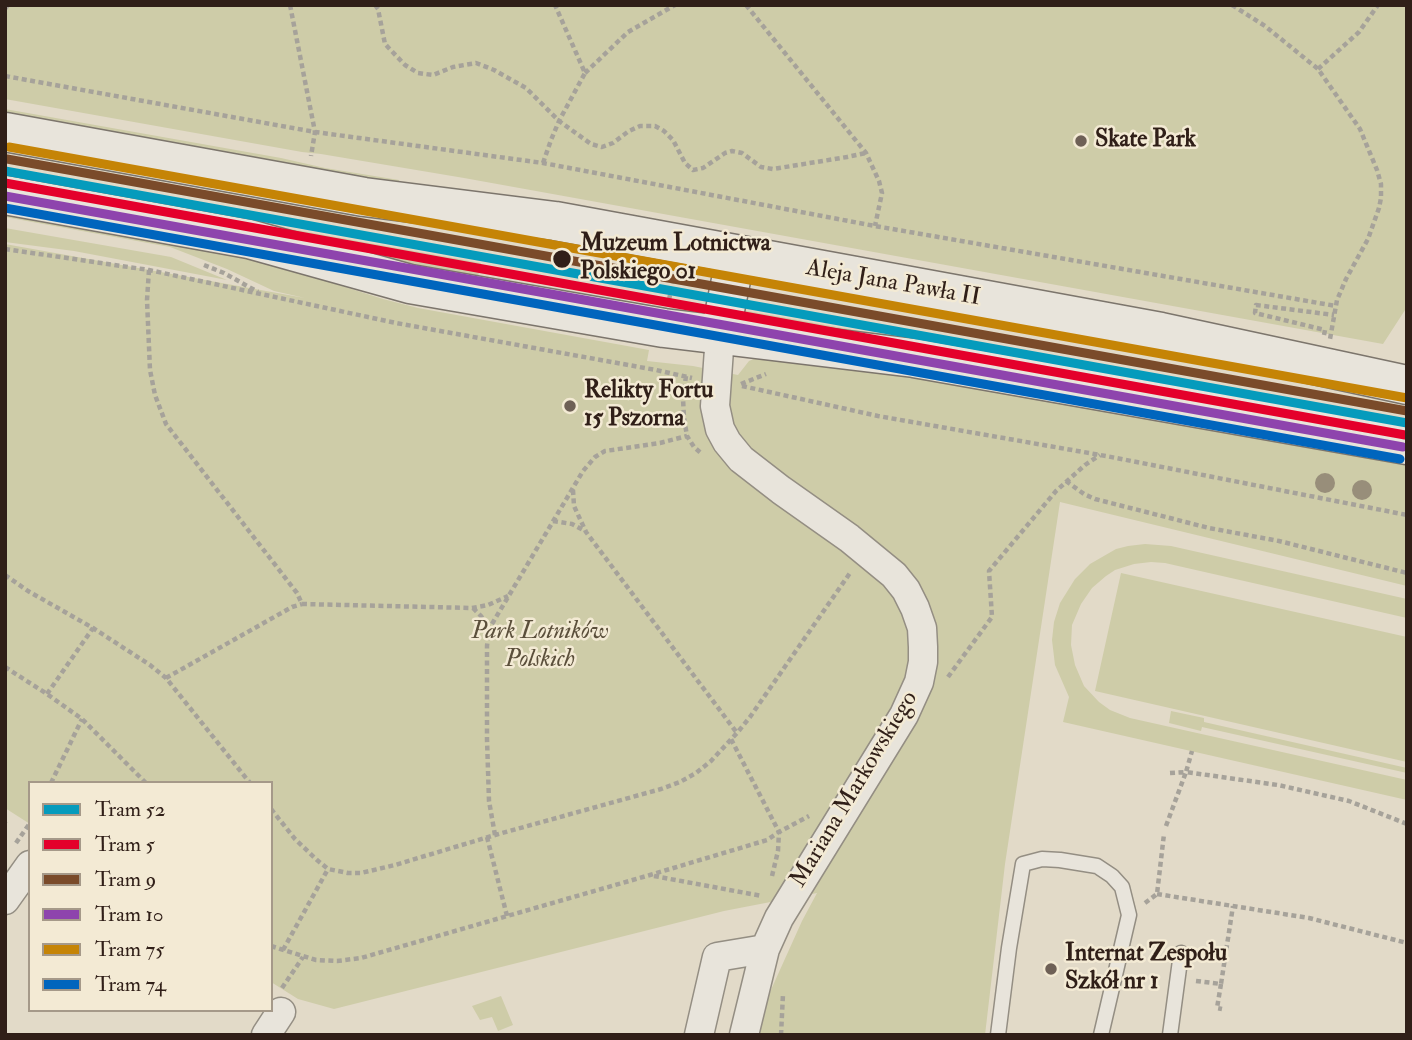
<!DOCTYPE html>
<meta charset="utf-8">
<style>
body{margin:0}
#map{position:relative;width:1412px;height:1040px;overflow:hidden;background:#e2dac8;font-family:"IM FELL Double Pica",serif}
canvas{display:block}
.frame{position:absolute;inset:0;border:7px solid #301f18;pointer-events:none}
.legend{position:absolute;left:28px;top:781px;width:245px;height:231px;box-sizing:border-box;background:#f3ead4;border:2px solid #a59989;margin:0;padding:9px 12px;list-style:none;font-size:21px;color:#301f18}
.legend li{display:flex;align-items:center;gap:14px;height:35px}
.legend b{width:35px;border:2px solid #a59989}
</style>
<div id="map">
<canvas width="1412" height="1040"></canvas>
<div class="frame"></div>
<ul class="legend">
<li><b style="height:9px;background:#059bbc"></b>Tram 52</li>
<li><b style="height:9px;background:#e4002b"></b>Tram 5</li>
<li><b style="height:9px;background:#7a4b2a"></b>Tram 9</li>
<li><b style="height:9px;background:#8e44ad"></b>Tram 10</li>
<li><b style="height:9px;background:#c58406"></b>Tram 75</li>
<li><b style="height:9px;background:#0065bd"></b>Tram 74</li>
</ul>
</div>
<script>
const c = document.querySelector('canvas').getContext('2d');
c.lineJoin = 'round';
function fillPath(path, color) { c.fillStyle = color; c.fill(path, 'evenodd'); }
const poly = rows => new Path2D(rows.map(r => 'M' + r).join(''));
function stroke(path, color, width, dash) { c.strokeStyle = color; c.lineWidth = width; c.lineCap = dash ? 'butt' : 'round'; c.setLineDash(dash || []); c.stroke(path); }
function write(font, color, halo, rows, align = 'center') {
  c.font = font + ' "IM FELL Double Pica",serif'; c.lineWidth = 5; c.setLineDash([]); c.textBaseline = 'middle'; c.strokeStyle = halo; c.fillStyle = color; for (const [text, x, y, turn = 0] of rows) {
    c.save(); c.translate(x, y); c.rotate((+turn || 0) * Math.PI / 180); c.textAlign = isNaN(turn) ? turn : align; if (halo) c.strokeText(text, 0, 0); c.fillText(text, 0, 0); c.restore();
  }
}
fillPath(poly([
 [5,5,1407,5,1407,307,1383,344,464,178,321,154,302,152,5,99],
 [5,109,281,158,325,168,399,180,398,185,5,118],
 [5,178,481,263,478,277,408,263,301,236],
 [5,212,263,261,383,299,418,308,649,350,647,361,693,366,738,375,749,361,758,357,834,364,1407,459,1407,586,1060,502,1005,864,985,1035,755,1035,761,1012,802,921,817,893,724,911,334,1009,298,999,271,982,271,783,30,783,30,824,5,808,5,244,305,298,274,291,227,269,170,247,5,217],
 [5,228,171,257,227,280,74,251,5,242],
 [757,284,1003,328,1153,345,1407,401,757,285],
 [742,310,1407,429,744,319],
 [1145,544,1171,546,1407,599,1407,618,1165,563,1151,562,1134,564,1115,570,1106,576,1092,588,1081,604,1072,625,1071,645,1075,665,1084,686,1099,702,1110,710,1130,718,1407,780,1407,800,1063,722,1069,697,1055,665,1052,640,1054,622,1060,603,1075,579,1090,564,1116,549,1128,546],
 [1121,573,1407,637,1407,762,1095,691],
 [1171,711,1204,718,1204,722,1407,768,1407,773,1202,727,1201,731,1169,723],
 [501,996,513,1025,498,1031,492,1017,480,1020,472,1006]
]), '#cecca8');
const lane = poly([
 [998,1035,1009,948,1023,864,1042,859,1060,860,1097,866,1112,876,1122,887,1129,915,1101,1035],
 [1170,1035,1181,953]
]);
const street = poly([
 [720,335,715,406,720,429,727,442,741,459,781,490,849,538,894,575,906,590,915,608,922,628,923,647,923,662,919,682,904,715,779,918,765,949,744,1035],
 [5,900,30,865],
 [266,1035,281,1012],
 [699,1035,717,957,765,949]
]);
const secondary = poly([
 [5,132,364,197,555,221,1161,332,1407,385],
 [5,195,249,239,410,284,664,328,914,358,1407,445],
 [720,335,736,255]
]);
stroke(lane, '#948e83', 17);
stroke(street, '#948e83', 31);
stroke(secondary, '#7c756c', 41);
stroke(poly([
 [290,5,315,132,311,156],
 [375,5,378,9,385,44,405,65,418,73,433,75,453,67,476,63,494,70,526,88,559,121,591,144,602,147,613,143,629,131,640,126,655,126,664,131,673,140,685,163,693,170,703,168,725,153,732,151,742,153,761,167,773,169,847,157,866,153],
 [746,5,866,153,879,181,882,193,875,226],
 [1232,5,1265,26,1318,69,1360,129,1377,170,1381,184,1381,198,1379,208,1368,239,1346,279,1337,300,1330,339],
 [5,9,8,5],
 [1318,69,1359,32,1378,5],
 [585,73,628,32,675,5],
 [5,76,315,132,543,163,875,226,1336,306],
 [543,163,551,140,559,121,585,73,555,5],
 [5,249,149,270,396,323,656,370,692,378],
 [204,265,224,273,258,292],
 [149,270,147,300,150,370,155,395,166,424,297,593,302,604,472,608,488,605,508,596],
 [669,300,674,274],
 [1324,335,1325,330,1255,313,1256,305,1334,315],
 [686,376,683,398,684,418,687,436,694,447,702,454],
 [741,384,766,374],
 [742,386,878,416,1106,456,1407,515],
 [1066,481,1084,494,1095,499,1209,528,1279,541,1407,573],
 [573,490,574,506,586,532,737,733],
 [553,521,572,524,583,530],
 [5,575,28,591,93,628,150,665,166,678,250,783],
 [473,608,481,616,489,629],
 [5,667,47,694,82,719,146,783],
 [948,677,992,617,989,571,1056,491,1085,465,1100,455],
 [166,678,292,607,302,604],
 [47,694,93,628],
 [1170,773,1186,772,1192,751],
 [51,783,82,719],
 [271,809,295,839,317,860,328,869,348,873,361,873,395,865,495,835,661,789,680,782,696,773,711,761,737,733,750,717,850,573],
 [5,822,5,823],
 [1166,826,1186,772,1278,785,1349,801,1407,824],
 [495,835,489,801,487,739,487,646,489,629,583,471,595,457,605,451,660,443,687,436],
 [487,837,507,916],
 [16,843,30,823],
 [654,876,762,896],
 [772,876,778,851,779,832,809,816],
 [1157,894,1309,918,1407,943],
 [1145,903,1157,894,1164,834],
 [271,946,316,960,337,961,361,958,650,875,767,840,779,832,731,739],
 [283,950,328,869],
 [1196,981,1221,984,1233,906],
 [1221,984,1217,1008,1222,1009],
 [282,988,303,957],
 [781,1035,783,994]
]), '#a6a29a', 4.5, [5, 3.5]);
stroke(lane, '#e8e4db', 14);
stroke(street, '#e8e4db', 28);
stroke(secondary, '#e8e4db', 38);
stroke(poly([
 [5,171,1407,423]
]), '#059bbc', 9);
stroke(poly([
 [5,183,1405,435]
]), '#e4002b', 9);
stroke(poly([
 [7,159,1407,411]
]), '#7a4b2a', 9);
stroke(poly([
 [5,196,1403,447]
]), '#8e44ad', 9);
stroke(poly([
 [9,147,1407,398]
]), '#c58406', 9);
stroke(poly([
 [5,208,1400,459]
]), '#0065bd', 9);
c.fillStyle = '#988e7a';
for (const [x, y] of [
 [1325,483],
 [1362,490]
]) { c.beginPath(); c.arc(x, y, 10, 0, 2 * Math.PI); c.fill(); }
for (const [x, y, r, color] of [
 [1081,141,7,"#6e6056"],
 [562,259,10,"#301f18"],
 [570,406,7,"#6e6056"],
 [1051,969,7,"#6e6056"]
]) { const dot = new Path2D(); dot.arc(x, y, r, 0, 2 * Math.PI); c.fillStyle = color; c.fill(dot); stroke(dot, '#f3ead4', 2.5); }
write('bold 24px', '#301f18', '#f3ead4', [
 ["Skate Park",1095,141],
 ["Relikty Fortu",584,392],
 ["15 Pszorna",584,420],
 ["Internat Zespołu",1065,955],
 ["Szkół nr 1",1065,983]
], 'left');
write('bold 24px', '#301f18', '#f3ead4', [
 ["Muzeum Lotnictwa",580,245],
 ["Polskiego 01",580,273]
], 'left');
write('24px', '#301f18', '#f3ead4', [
 ["Aleja Jana Pawła II",893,284,10],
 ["Mariana Markowskiego",855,790,-59]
]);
write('italic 24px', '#5b4f3b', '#f3ead4', [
 ["Park Lotników",540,633],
 ["Polskich",540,661]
]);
</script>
